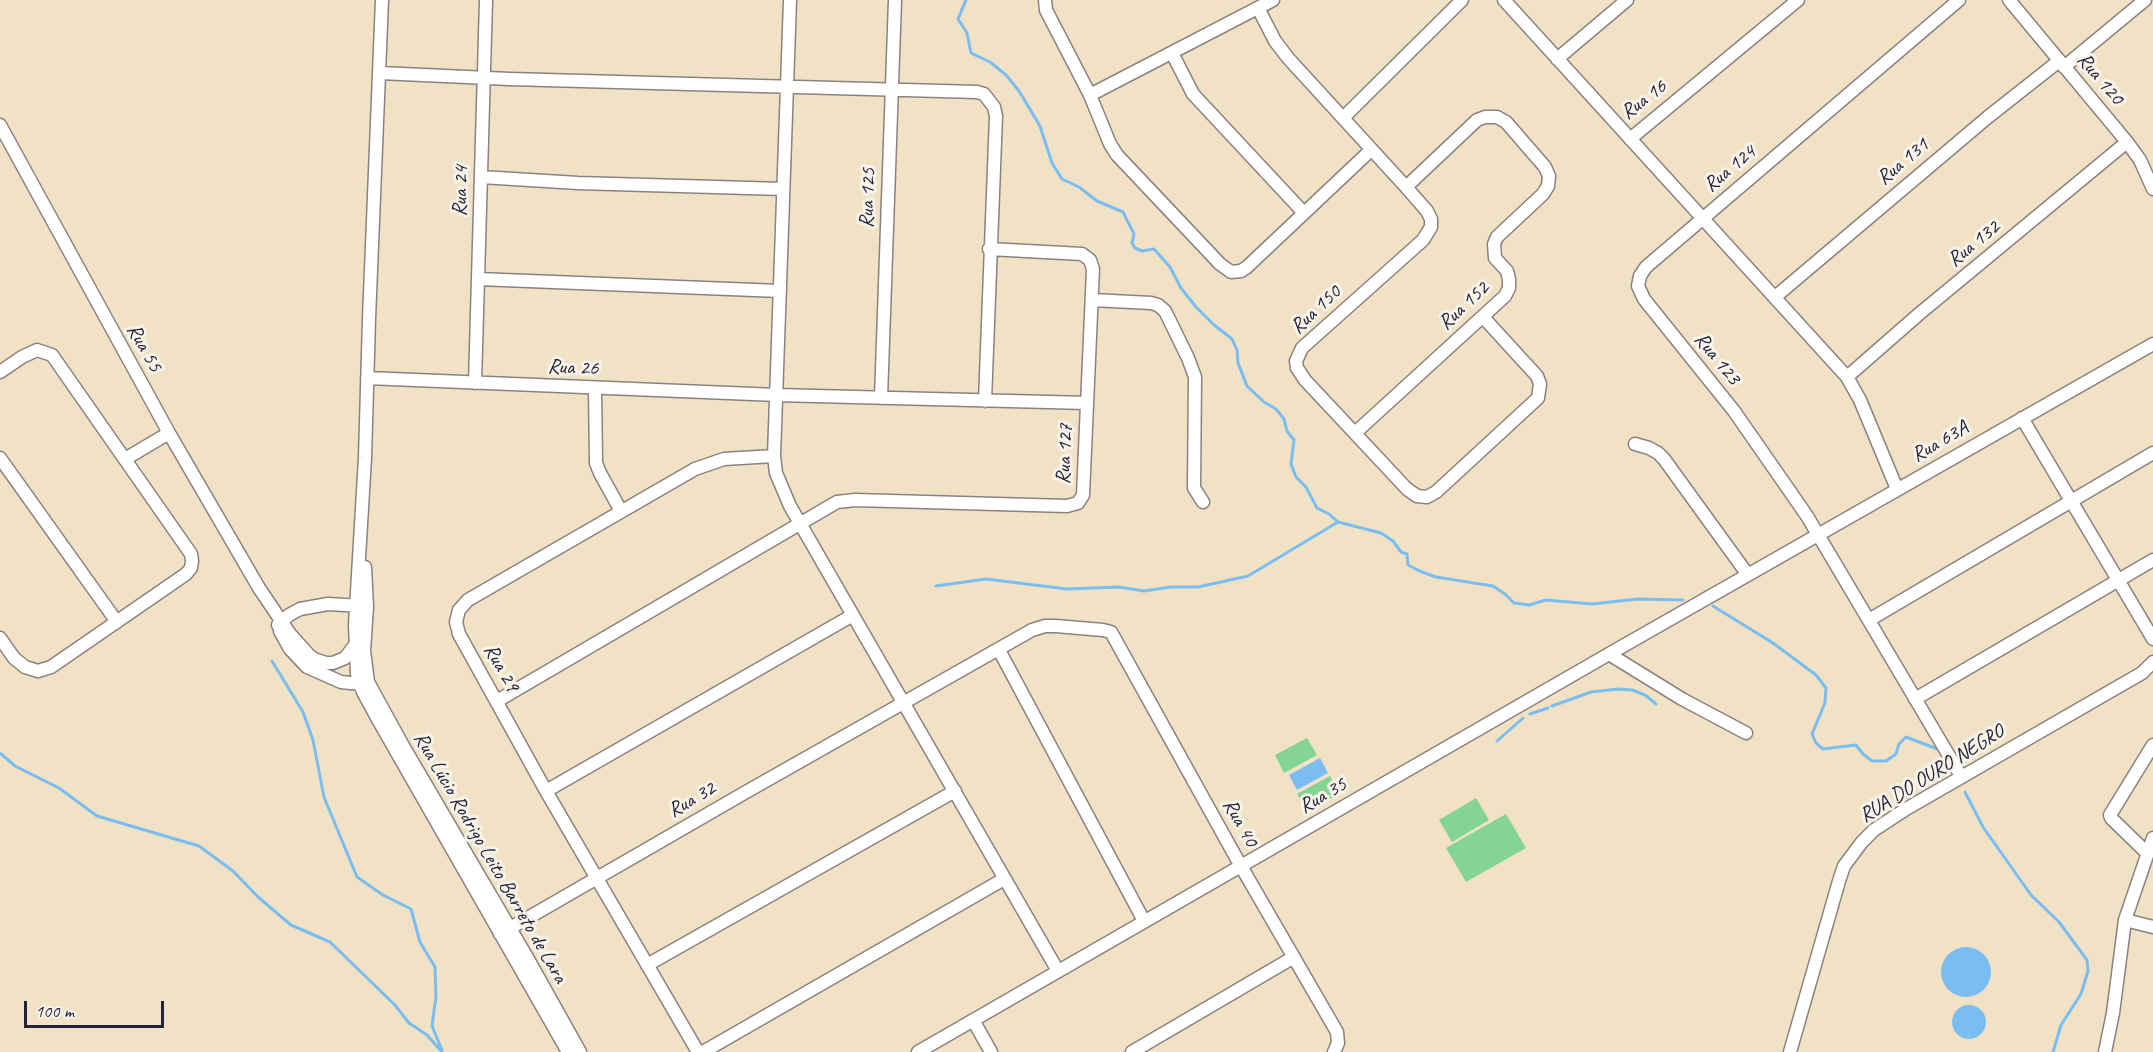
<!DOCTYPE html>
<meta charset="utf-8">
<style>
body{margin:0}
#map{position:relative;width:2153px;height:1052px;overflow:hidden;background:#f1e2c5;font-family:Caveat,sans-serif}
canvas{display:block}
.scale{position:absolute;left:24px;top:1001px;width:140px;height:27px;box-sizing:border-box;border:3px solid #22223b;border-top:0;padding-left:8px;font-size:18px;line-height:21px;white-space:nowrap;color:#22223b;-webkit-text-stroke:4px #f7f3e8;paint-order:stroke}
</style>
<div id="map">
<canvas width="2153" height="1052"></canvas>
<div class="scale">100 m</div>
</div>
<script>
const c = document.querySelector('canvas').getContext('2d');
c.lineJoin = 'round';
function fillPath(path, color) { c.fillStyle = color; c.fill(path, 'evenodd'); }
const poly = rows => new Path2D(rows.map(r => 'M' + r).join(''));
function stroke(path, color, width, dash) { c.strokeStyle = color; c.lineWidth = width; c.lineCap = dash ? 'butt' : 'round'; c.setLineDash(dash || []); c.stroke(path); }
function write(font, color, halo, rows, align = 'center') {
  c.font = font + ' Caveat,sans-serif'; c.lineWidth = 6; c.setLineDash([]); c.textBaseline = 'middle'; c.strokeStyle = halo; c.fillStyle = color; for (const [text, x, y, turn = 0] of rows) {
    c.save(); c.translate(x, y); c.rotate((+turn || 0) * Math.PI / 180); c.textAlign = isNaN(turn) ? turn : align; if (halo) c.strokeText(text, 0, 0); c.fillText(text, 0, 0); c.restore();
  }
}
fillPath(poly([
 [1307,738,1317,755,1284,773,1275,755],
 [1330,776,1339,794,1307,812,1297,794],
 [1476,798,1489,820,1452,842,1439,820],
 [1506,814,1526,848,1466,882,1446,848]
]), '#84d494');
fillPath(poly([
 [1320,758,1328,773,1297,790,1289,775],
 '1941 972a25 25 0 1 1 50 0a25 25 0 1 1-50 0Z',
 '1952 1022a17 17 0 1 1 34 0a17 17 0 1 1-34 0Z'
]), '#7abef1');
stroke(poly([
 [966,0,958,19,967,33,971,53,990,62,1006,75,1019,91,1040,126,1052,163,1062,179,1079,187,1097,201,1123,212,1134,234,1132,243,1135,248,1142,251,1154,249,1170,267,1181,288,1196,307,1213,324,1232,339,1237,350,1238,363,1247,386,1264,402,1276,409,1284,419,1287,431,1294,440,1291,464,1296,477,1306,487,1317,508,1329,514,1338,522,1381,533,1393,541,1401,552,1407,554,1408,565,1422,572,1436,577,1493,586,1505,594,1514,603,1529,605,1546,600,1592,604,1638,599,1683,600],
 [936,586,986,579,1067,589,1119,587,1144,591,1171,587,1198,587,1248,576,1338,522],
 [1713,606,1773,643,1816,675,1826,688,1825,703,1812,734,1816,743,1823,749,1856,745,1863,754,1872,761,1886,761,1896,754,1899,744,1906,737,1940,750],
 [272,661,303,712,313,740,324,797,357,877,383,895,411,909,420,942,435,967,436,997,432,1026,442,1050],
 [1552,706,1591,692,1618,689,1632,690,1645,695,1656,704],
 [1530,714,1548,708],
 [1497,741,1523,718],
 [0,753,15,766,59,788,97,816,199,846,233,871,258,897,291,925,330,942,395,1005,409,1023,427,1035,442,1052],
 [1965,792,1983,827,2031,895,2059,922,2087,960,2088,971,2081,994,2061,1025,2053,1052]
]), '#7abef1', 3);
const minor = poly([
 [382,0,369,319,365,458,355,625,357,674,363,692,376,716,568,1052],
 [790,0,774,456,776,473,790,506,1058,971],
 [1045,0,1046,10,1090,95,1110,144,1117,155,1220,264,1231,272,1241,271,1247,267,1371,150],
 [1504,0,1847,377,1860,400,1897,489],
 [1959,0,1646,267,1640,276,1638,286,1644,299,1734,411,1807,516,1961,776],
 [2009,0,2127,142,2140,160,2153,189],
 [1258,8,1275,41,1288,58,1406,187,1427,211,1431,219,1431,227,1423,240,1302,348,1296,361,1297,368,1305,380,1407,489,1417,496,1427,497,1436,492,1538,398,1540,384,1537,376,1483,317],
 [1172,53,1193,94,1304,213],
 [1557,59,1627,0],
 [2064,67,2145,0],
 [380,73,510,79,977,92,984,94,994,107,996,116,985,401],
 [1090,95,1273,0],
 [1343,118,1462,0],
 [0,125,169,433,259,588,290,634,309,655,314,659,326,663,333,663,345,658,355,645],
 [1630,139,1798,0],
 [481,177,578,183,783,189],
 [478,279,780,291],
 [1775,297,1988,117,2059,61],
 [1092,300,1151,303,1158,305,1165,311,1188,358,1195,377,1194,488,1203,502],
 [0,372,22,357,37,350,52,355,191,554,192,561,191,568,186,574,51,667,38,671,25,667,14,658,0,638],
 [1847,377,1919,314,2127,142],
 [367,378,777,395,1087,403],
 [475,383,486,0],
 [595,388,596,463,600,473,621,511],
 [881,398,895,0],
 [2022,418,2153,639],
 [1355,433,1505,296,1509,288,1509,279,1507,271,1495,258,1494,244,1497,237,1543,194,1548,186,1549,176,1545,167,1506,122,1497,117,1485,117,1477,120,1406,187],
 [1635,444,1649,448,1658,453,1664,459,1748,575],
 [0,458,117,622],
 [125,459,169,433],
 [365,567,367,606,364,651,368,682,402,744,528,959,580,1052],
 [1869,620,2153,453],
 [278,625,289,615,300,609,328,604,363,606],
 [280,631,290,649,307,667,341,682,360,684,367,682],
 [999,650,1144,921],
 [1609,654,1682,699,1746,733],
 [1915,699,2153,560],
 [497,701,837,502,855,500,1067,506,1078,503,1083,495,1093,269,1090,260,1082,254,989,249],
 [546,791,853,615],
 [2147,853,2111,818,2110,815,2153,745],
 [2125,920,2153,927],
 [500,934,746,792,1032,630,1045,626,1056,626,1103,630,1111,632,1238,861,1337,1032,1338,1043,1334,1052],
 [647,965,955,791],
 [973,1020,991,1052],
 [698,1052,546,791,459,634,456,622,459,610,468,600,695,469,724,459,774,456],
 [703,1052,1004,879],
 [918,1052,1609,654,2153,344],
 [1132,1052,1294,957],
 [1790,1052,1839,881,1844,866,1862,842,1874,830,1906,809,2142,673,2153,662],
 [2105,1052,2113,1013,2125,920,2153,838]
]);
stroke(minor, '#8a8280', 15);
stroke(minor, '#fff', 12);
write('21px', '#22223b', '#f7f3e8', [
 ["Rua 120",2100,79,50],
 ["Rua 16",1644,100,-37],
 ["Rua 131",1903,162,-40],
 ["Rua 124",1730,169,-40],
 ["Rua 24",461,191,-88],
 ["Rua 125",868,198,-88],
 ["Rua 132",1974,244,-39],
 ["Rua 152",1464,306,-43],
 ["Rua 150",1316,310,-43],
 ["Rua 55",144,348,61],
 ["Rua 123",1717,359,51],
 ["Rua 26",573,368,2],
 ["Rua 63A",1940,442,-30],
 ["Rua 127",1065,454,-87],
 ["Rua 29",501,668,61],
 ["RUA DO OURO NEGRO",1932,774,-32],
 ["Rua 35",1323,796,-30],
 ["Rua 32",692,800,-30],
 ["Rua 40",1240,823,61],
 ["Rua Lúcio Rodrigo Leito Barreto de Lara",490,858,60]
]);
</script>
